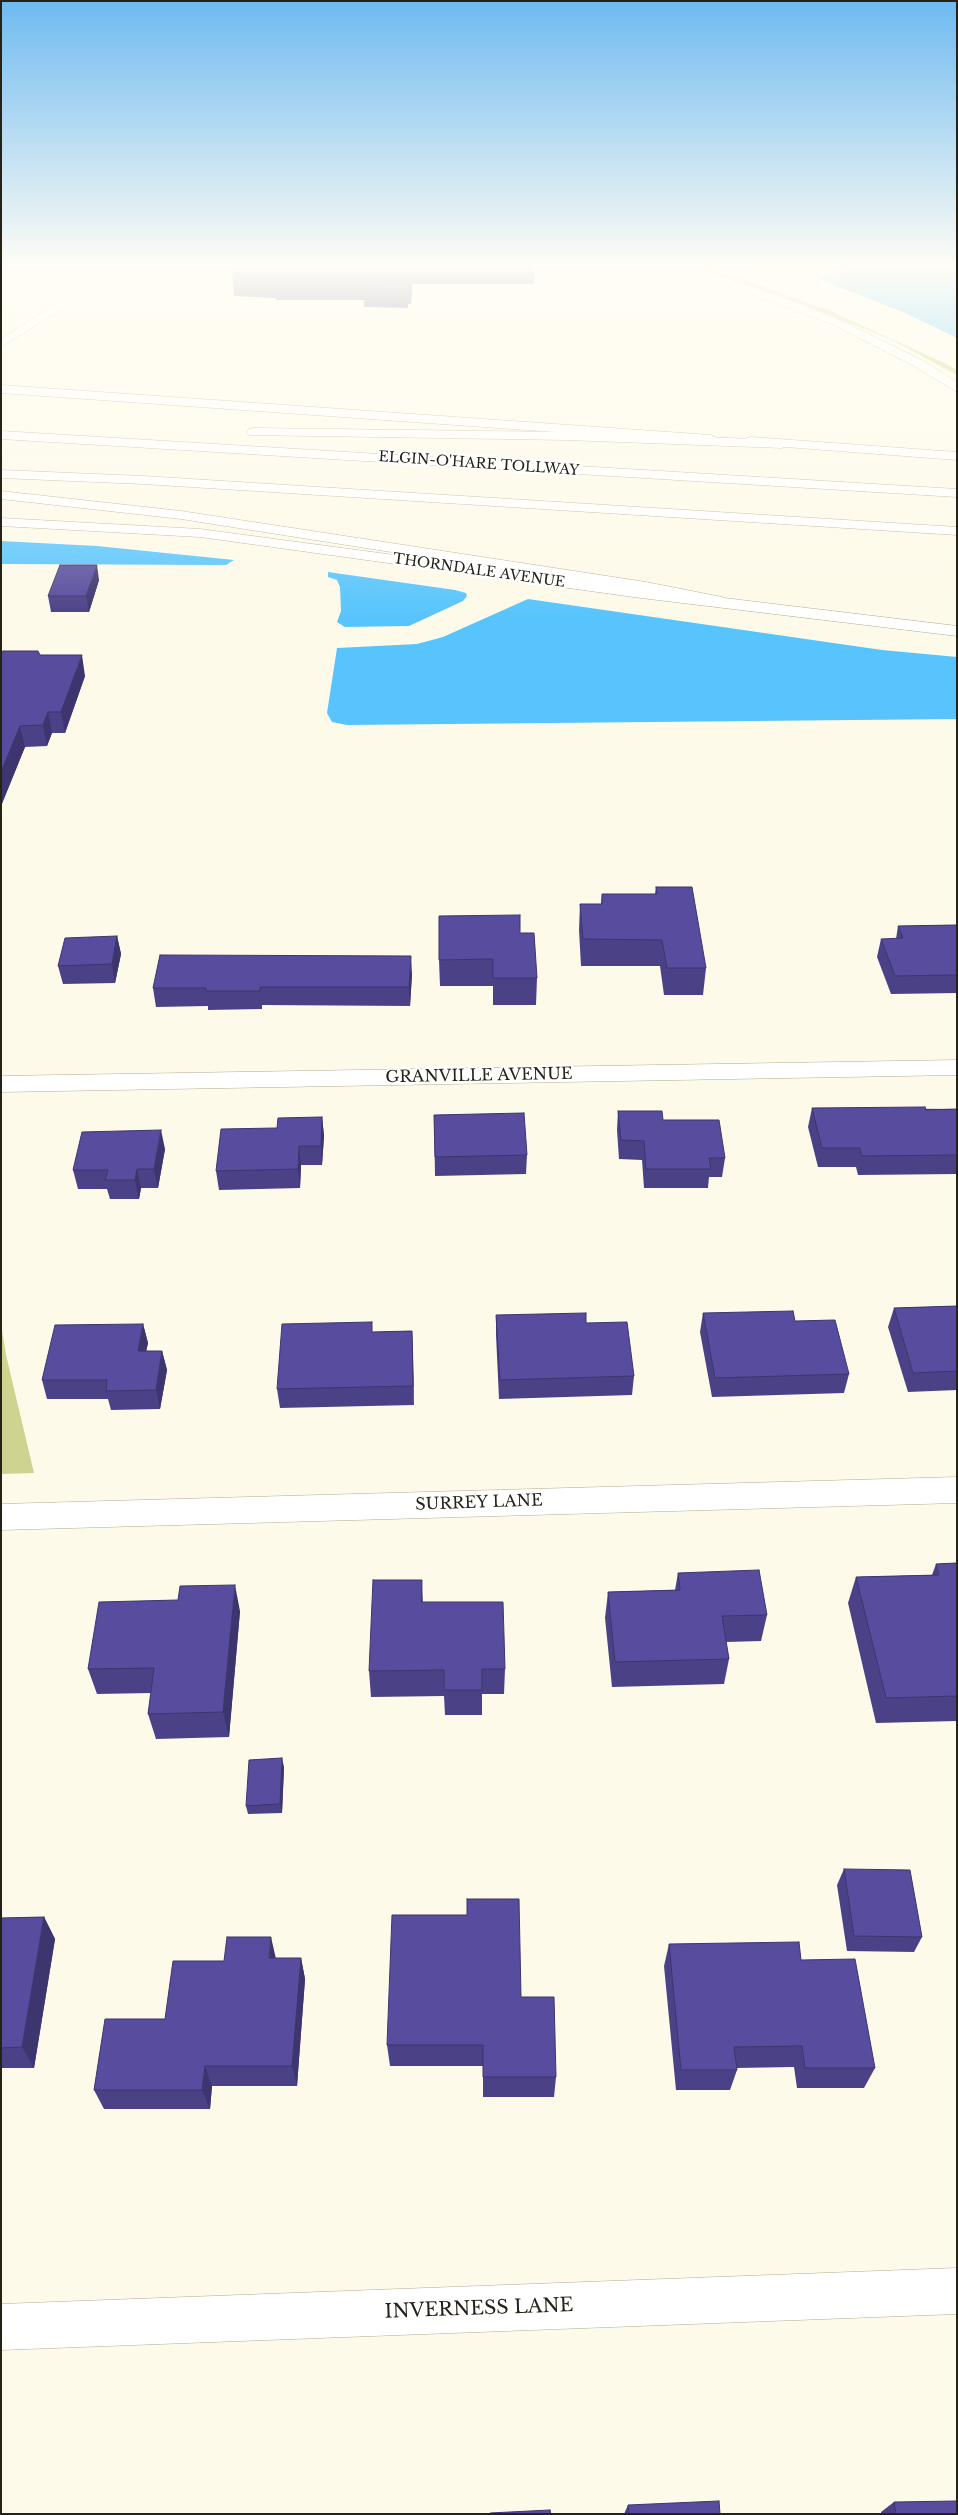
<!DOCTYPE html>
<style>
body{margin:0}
#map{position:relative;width:958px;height:2515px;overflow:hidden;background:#fefae9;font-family:"Libre Baskerville",serif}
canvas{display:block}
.frame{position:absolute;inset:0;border:2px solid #252218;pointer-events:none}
</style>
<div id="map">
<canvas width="958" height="2515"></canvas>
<div class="frame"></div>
</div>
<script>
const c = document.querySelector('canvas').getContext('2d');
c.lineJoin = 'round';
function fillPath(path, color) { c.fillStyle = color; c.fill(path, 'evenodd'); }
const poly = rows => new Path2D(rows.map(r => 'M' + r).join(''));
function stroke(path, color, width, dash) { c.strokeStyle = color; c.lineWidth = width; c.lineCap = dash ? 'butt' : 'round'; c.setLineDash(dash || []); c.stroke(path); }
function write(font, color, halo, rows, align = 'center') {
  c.font = font + ' "Libre Baskerville",serif'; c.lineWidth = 5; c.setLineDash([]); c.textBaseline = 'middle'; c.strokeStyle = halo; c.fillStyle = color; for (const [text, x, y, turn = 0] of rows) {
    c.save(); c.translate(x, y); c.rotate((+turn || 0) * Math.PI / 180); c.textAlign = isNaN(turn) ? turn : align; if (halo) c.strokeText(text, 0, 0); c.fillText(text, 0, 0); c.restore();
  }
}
fillPath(poly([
 [739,267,841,267,790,282]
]), '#f7edc9');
fillPath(poly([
 [693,267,720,271,828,310,944,363,957,370,957,375,890,339,796,302],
 [1,1324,6,1355,34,1473,1,1474]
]), '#ced48f');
fillPath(poly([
 [850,267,957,267,957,338,903,312,819,279],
 [1,541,97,546,234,560,226,565,1,564],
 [328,572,455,590,466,593,467,596,463,601,409,626,345,627,337,622,341,611,340,587,337,580,328,577],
 [528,599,882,650,957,657,957,719,347,725,332,722,327,713,337,648,417,644,443,637]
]), '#57c4fd');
const street = poly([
 [957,1060,957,1075,1,1092,1,1076,957,1060],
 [957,1477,957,1503,1,1530,1,1504,957,1477],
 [957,2268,957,2314,1,2350,1,2304,957,2268]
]);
const secondary = poly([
 [96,267,107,267,60,310,1,347,1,339,52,306,96,267],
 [678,267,692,267,782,297,842,321,922,360,957,382,957,392,914,366,834,325,678,267],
 [1,385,711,435,718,439,711,443,1,393,1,385],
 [751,437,957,452,957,460,746,444,744,441,746,438,751,437],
 [1,518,200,529,641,588,957,626,957,636,641,598,200,537,1,526,1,518]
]);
const highway = poly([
 [254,428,566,432,782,440,789,444,782,448,566,440,249,435,247,432,249,429,254,428],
 [1,431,957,489,957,497,1,439,1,431],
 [1,470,143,476,957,527,957,535,143,484,1,478,1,470],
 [1,491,181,511,646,582,722,597,730,602,722,607,646,592,181,519,1,499,1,491]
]);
stroke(street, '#b3ab90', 1);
stroke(secondary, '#b3ab90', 1);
stroke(highway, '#b3ab90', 1);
fillPath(street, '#fff');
fillPath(secondary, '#fff');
fillPath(highway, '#fff');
fillPath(poly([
 [233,267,534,267,534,284,412,284,411,304,408,304,408,308,364,307,364,300,276,300,276,298,234,296,232,269],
 [99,580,89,612,51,612,48,596],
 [1,654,40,655,85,676,65,733,52,733,47,746,25,747,1,806],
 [656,887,706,968,703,995,664,995,660,966,581,966,579,930,580,904,601,904,602,894,655,894],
 [957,925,957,993,891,994,877,957,881,939,896,939,898,926],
 [520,933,537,978,536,1005,493,1005,493,986,440,986,439,960],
 [117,936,121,954,115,983,63,984,58,966],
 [412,974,410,1006,262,1005,262,1009,208,1010,208,1006,156,1007,153,988],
 [812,1108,957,1109,957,1174,858,1175,856,1167,818,1167,808,1127],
 [618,1111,663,1120,725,1158,722,1177,709,1177,708,1188,644,1188,642,1160,619,1159,617,1130],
 [434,1115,527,1155,526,1174,435,1176],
 [322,1117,324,1136,322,1165,301,1165,300,1188,219,1190,216,1171,277,1128],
 [165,1149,158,1188,141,1188,139,1199,110,1199,107,1189,78,1189,73,1170],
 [957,1306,957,1390,908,1392,888,1327,894,1308],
 [703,1313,795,1321,849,1374,844,1393,712,1397,700,1332],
 [496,1315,586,1323,634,1376,632,1395,499,1399,496,1335],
 [143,1324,148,1343,146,1351,162,1351,167,1370,160,1409,111,1410,108,1399,47,1399,42,1380],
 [412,1331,414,1405,280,1408,277,1389,372,1332],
 [957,1563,957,1721,876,1723,848,1603,856,1577,932,1575,936,1564],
 [678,1573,767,1615,761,1641,726,1642,729,1659,724,1684,612,1687,605,1618,608,1592,675,1590],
 [178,1600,240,1611,229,1737,156,1739,148,1714,151,1693,97,1694,88,1669],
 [423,1602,505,1669,504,1694,482,1694,482,1715,445,1715,444,1696,371,1697,369,1671],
 [284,1767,282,1813,248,1814,246,1806],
 [844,1869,922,1937,914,1952,847,1951,837,1885],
 [44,1917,55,1939,34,2068,1,2068,1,1918],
 [669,1944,801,1960,875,2068,864,2088,797,2088,794,2067,736,2068,737,2070,730,2090,676,2090,664,1966],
 [276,1958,301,1958,305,1979,297,2086,212,2086,210,2109,104,2109,94,2090,224,1961],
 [521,1997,556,2077,554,2097,483,2097,483,2066,390,2066,387,2045],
 [894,2502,957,2514,881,2514,881,2512],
 [628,2505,720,2514,624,2514]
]), '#4b4187');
fillPath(poly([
 [411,267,412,284,411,304],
 [97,565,99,580,89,612,86,596],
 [82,655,85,676,65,733,61,712],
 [48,712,52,733,47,746,43,725],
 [20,726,25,747,1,806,1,772],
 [117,936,121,954,115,983,112,964],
 [411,956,412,974,410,1006,409,987],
 [322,1117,324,1136,322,1165,321,1146],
 [161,1130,165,1149,158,1188,154,1169],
 [299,1146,301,1165,300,1188,298,1169],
 [137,1169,141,1188,139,1199,135,1180],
 [143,1324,148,1343,142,1370,138,1351],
 [412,1331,413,1350,414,1405,413,1386],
 [162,1351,167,1370,160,1409,156,1390],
 [422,1580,423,1606,421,1602],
 [235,1585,240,1611,229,1737,223,1712],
 [282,1758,284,1767,282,1813,280,1804],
 [44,1917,55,1939,34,2068,22,2047],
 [271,1937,276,1959,269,1958],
 [301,1958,305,1979,297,2086,292,2066],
 [205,2066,212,2086,210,2109,202,2090]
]), '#3d356e');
const building = poly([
 [233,267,411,267,411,276,407,276,407,281,363,279,363,273,274,273,275,271,232,269,233,267],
 [60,565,97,565,86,596,48,596,60,565],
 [3,651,38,651,40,655,82,655,61,712,48,712,43,725,20,726,1,772,1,654,3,651],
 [656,887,692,887,706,968,667,968,662,940,583,939,580,904,602,904,602,894,657,894,656,887],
 [520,915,520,933,534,933,537,978,493,978,493,959,439,960,439,916,520,915],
 [957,925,957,975,895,976,881,939,903,938,898,926,957,925],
 [117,936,112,964,58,966,65,938,117,936],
 [160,955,411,956,409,987,260,987,260,991,206,991,206,988,153,988,160,955],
 [925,1107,926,1110,957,1109,957,1155,862,1156,860,1148,822,1148,812,1108,925,1107],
 [618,1111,662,1111,663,1120,719,1120,725,1158,709,1158,711,1169,646,1169,644,1141,621,1140,618,1111],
 [524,1113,527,1155,435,1157,434,1115,524,1113],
 [322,1117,321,1146,299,1146,298,1169,216,1171,221,1129,277,1128,278,1118,322,1117],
 [161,1130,154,1169,137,1169,135,1180,105,1180,108,1170,73,1170,82,1132,161,1130],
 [957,1306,957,1371,913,1373,894,1308,957,1306],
 [793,1311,795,1321,835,1320,849,1374,715,1378,703,1313,793,1311],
 [586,1313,586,1323,627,1322,634,1376,500,1380,496,1315,586,1313],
 [372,1322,372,1332,412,1331,413,1386,277,1389,282,1324,372,1322],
 [143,1324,138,1351,162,1351,156,1390,106,1391,107,1380,42,1380,55,1325,143,1324],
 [957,1563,957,1696,886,1698,856,1577,939,1575,936,1564,957,1563],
 [759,1570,767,1615,722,1616,729,1659,615,1662,608,1592,680,1590,678,1573,759,1570],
 [373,1580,422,1580,421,1602,503,1602,505,1669,482,1669,482,1690,444,1690,444,1670,369,1671,373,1580],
 [235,1585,223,1712,148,1714,154,1668,88,1669,99,1602,178,1600,180,1586,235,1585],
 [282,1758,280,1804,246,1806,249,1760,282,1758],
 [844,1869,910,1870,922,1937,854,1936,844,1869],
 [467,1899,519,1899,521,1997,554,1997,556,2077,483,2077,483,2045,387,2045,392,1915,467,1915,467,1899],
 [44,1917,22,2047,1,2048,1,1918,44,1917],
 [227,1937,271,1937,269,1958,301,1958,292,2066,205,2066,202,2090,94,2090,105,2019,165,2019,173,1961,224,1961,227,1937],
 [799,1942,801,1960,855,1959,875,2068,805,2068,802,2046,734,2047,737,2070,681,2070,669,1944,799,1942],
 [719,2501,720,2514,629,2514,628,2505,719,2501],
 [957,2501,957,2514,896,2514,894,2502,957,2501],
 [550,2510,551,2514,490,2514,490,2513,550,2510]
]);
fillPath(building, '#574c9d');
stroke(building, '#3d356e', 1);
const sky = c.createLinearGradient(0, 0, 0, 619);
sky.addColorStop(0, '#6ebaf0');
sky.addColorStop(0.43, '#fffdf5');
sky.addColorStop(1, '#fffdf500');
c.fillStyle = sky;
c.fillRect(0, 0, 958, 619);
write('14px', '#252218', '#fff', [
 ["ELGIN-O'HARE TOLLWAY",479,464,4],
 ["THORNDALE AVENUE",479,571,8]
]);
write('16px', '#252218', '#fff', [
 ["GRANVILLE AVENUE",479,1076,-1],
 ["SURREY LANE",479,1503,-2]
]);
write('19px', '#252218', '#fff', [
 ["INVERNESS LANE",479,2309,-2]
]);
</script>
